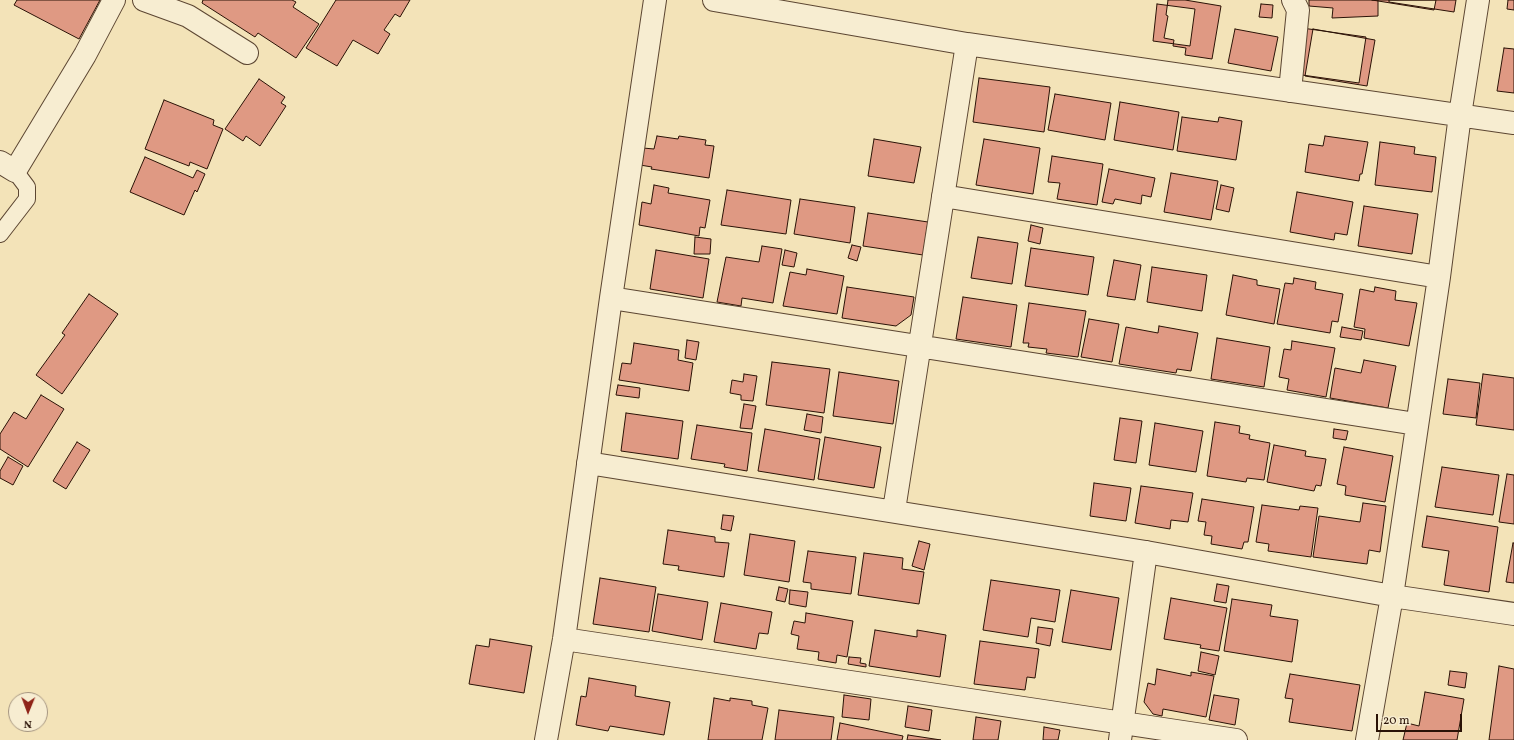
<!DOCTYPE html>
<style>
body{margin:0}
#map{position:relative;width:1514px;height:740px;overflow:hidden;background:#f3e3b8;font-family:Vollkorn,serif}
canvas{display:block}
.north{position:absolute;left:8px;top:692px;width:40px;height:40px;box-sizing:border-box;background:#f7edd1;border:1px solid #a59580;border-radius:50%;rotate:181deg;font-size:11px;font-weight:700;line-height:16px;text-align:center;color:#2a1206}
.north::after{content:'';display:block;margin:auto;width:14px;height:18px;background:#8f2418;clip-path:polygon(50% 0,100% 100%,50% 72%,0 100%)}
.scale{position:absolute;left:1376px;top:714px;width:86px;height:18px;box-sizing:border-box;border:2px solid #2a1206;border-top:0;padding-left:5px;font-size:12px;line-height:14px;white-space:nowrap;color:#2a1206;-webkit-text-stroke:3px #f7edd1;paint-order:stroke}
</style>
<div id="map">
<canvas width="1514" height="740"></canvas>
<div class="north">N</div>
<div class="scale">20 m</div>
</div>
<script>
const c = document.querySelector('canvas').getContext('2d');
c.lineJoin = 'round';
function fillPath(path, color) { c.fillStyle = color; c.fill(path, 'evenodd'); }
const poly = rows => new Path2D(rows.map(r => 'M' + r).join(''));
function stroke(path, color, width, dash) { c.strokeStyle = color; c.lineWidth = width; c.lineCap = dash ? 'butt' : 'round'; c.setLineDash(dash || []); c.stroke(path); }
const building = poly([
 [17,0,100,0,79,39,14,5,17,0],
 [203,0,292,0,296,2,293,7,319,24,296,58,258,33,255,37,202,3,203,0],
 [336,0,410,0,400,17,395,14,384,30,390,34,378,54,353,40,337,66,306,48,336,0],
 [1168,0,1185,0,1221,6,1212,59,1185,55,1186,48,1173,46,1174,40,1164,38,1168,16,1166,15,1168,0],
 [1309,0,1378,0,1378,16,1332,18,1333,8,1309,6,1309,0],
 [1372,0,1436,0,1434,10,1372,0],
 [1389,0,1456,0,1454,12,1389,2,1389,0],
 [1508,0,1514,0,1514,10,1507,9,1508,0],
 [1157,4,1195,9,1190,46,1153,41,1157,4],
 [1261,4,1273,5,1272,18,1259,17,1261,4],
 [1302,28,1366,37,1359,83,1295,74,1302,28],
 [1235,29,1278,37,1271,71,1228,63,1235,29],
 [1313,29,1375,40,1367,86,1305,76,1313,29],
 [1504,48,1514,49,1514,93,1497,91,1504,48],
 [979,78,1050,87,1044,132,973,122,979,78],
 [259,79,285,97,281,103,286,106,260,146,246,136,243,141,225,129,259,79],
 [1055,94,1111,103,1105,140,1048,130,1055,94],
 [164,100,214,120,213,125,223,129,207,169,190,162,189,166,145,149,164,100],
 [1120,102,1179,112,1173,150,1114,140,1120,102],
 [1182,117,1218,122,1219,117,1242,121,1236,160,1177,151,1182,117],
 [657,136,678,139,679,136,706,140,705,145,714,146,709,178,651,169,652,167,640,165,643,148,654,149,657,136],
 [1325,136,1368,142,1362,174,1360,174,1359,181,1305,172,1309,144,1323,146,1325,136],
 [874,139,921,147,914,183,868,176,874,139],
 [984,139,1040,148,1033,194,976,185,984,139],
 [1380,142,1415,147,1414,154,1436,157,1432,192,1375,185,1380,142],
 [1052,156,1103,164,1097,205,1057,199,1060,183,1048,182,1052,156],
 [145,157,193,178,197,170,205,174,197,192,195,190,184,215,130,192,145,157],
 [1109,169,1155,178,1151,197,1142,195,1141,204,1115,199,1113,204,1102,202,1109,169],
 [1171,173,1218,181,1211,220,1164,212,1171,173],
 [654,185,669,188,668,193,710,200,705,228,700,227,699,236,639,225,642,202,651,204,654,185],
 [1221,185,1234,188,1229,212,1216,209,1221,185],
 [727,190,791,200,786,234,721,225,727,190],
 [1297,192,1353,202,1347,235,1335,233,1334,240,1290,232,1297,192],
 [800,199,855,207,850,243,794,234,800,199],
 [1364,206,1418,214,1412,254,1358,246,1364,206],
 [868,213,928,222,923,255,863,246,868,213],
 [1031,225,1043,228,1040,244,1028,241,1031,225],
 [695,237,711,239,710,254,694,254,695,237],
 [978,237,1018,243,1012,284,971,278,978,237],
 [852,245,861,247,857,261,848,258,852,245],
 [762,246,782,249,773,303,742,298,741,306,717,302,726,257,759,262,762,246],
 [1031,248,1094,257,1088,295,1025,286,1031,248],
 [656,250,709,259,703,298,650,289,656,250],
 [785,250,797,253,794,267,782,265,785,250],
 [1114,260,1141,265,1135,300,1107,296,1114,260],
 [1152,267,1207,275,1202,311,1147,302,1152,267],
 [807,269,844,276,837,314,783,306,790,272,806,275,807,269],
 [1233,275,1257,280,1257,285,1280,289,1274,324,1226,315,1233,275],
 [1294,278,1316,282,1315,289,1343,294,1338,322,1332,321,1330,333,1277,324,1285,283,1293,284,1294,278],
 [847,287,914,297,911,315,896,326,842,318,847,287],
 [1375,287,1396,291,1395,300,1417,303,1409,346,1364,338,1365,329,1354,327,1360,289,1374,292,1375,287],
 [89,294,118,314,62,394,36,375,65,335,62,333,89,294],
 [963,297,1017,305,1011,347,956,339,963,297],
 [1029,303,1086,311,1078,357,1046,353,1047,349,1028,347,1029,343,1023,343,1029,303],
 [1089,319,1119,324,1112,362,1081,357,1089,319],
 [1159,326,1198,333,1191,371,1177,369,1176,373,1119,364,1126,327,1158,333,1159,326],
 [1342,327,1363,331,1361,340,1340,337,1342,327],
 [1217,338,1270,347,1264,387,1211,379,1217,338],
 [687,340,699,342,696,360,685,358,687,340],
 [1292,341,1335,348,1326,397,1287,390,1289,379,1279,377,1284,349,1291,350,1292,341],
 [634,343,679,350,678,360,693,363,689,391,619,380,622,363,631,364,634,343],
 [1364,360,1396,366,1388,408,1330,398,1335,368,1361,373,1364,360],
 [772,362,830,369,824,413,766,405,772,362],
 [839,372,899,381,893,424,833,416,839,372],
 [744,374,757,376,753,401,741,400,741,395,730,393,732,380,743,382,744,374],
 [1483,374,1514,378,1514,430,1476,425,1483,374],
 [1448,379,1480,383,1476,418,1443,414,1448,379],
 [618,385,640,388,639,398,616,395,618,385],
 [41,395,64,409,28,467,0,449,0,434,14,412,26,419,41,395],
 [744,404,756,406,752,429,740,428,744,404],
 [626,413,683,421,678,459,621,451,626,413],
 [807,414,823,417,821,433,804,430,807,414],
 [1120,418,1142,421,1136,463,1114,460,1120,418],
 [1215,422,1240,426,1239,433,1250,435,1249,439,1270,443,1264,480,1247,478,1246,482,1207,476,1215,422],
 [1155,423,1203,431,1196,472,1149,465,1155,423],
 [697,425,752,433,747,471,724,467,725,464,691,459,697,425],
 [765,429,820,439,814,480,758,471,765,429],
 [1334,429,1348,431,1346,440,1333,438,1334,429],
 [825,437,881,447,874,488,818,479,825,437],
 [77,442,90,450,66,489,53,481,77,442],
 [1274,445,1306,451,1305,456,1326,459,1321,486,1316,485,1314,491,1267,482,1274,445],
 [1344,447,1393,456,1385,502,1345,495,1346,486,1337,484,1344,447],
 [8,457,23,466,13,485,0,478,0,471,8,457],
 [1442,467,1499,475,1493,515,1435,507,1442,467],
 [1507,474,1514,475,1514,524,1499,522,1507,474],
 [1094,483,1131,488,1126,521,1090,516,1094,483],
 [1141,486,1193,493,1188,522,1171,520,1170,529,1135,523,1141,486],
 [1202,499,1254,507,1248,542,1244,542,1242,549,1211,544,1212,536,1204,535,1206,522,1198,521,1202,499],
 [1363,503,1386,506,1380,552,1369,550,1367,564,1313,557,1319,516,1360,522,1363,503],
 [1262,505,1299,510,1300,506,1318,508,1311,557,1268,551,1269,544,1256,542,1262,505],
 [723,515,734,516,731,531,721,529,723,515],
 [1427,516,1498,527,1489,592,1444,585,1449,551,1422,547,1427,516],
 [668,530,715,537,715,542,729,543,724,577,678,570,679,566,663,564,668,530],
 [750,534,795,541,789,582,744,575,750,534],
 [919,541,930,544,924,570,912,566,919,541],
 [1513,543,1514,543,1514,583,1506,582,1513,543],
 [808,551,856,557,851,594,811,589,811,583,803,582,808,551],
 [864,553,903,558,902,569,924,572,919,604,858,595,864,553],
 [600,578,656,587,649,632,593,624,600,578],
 [991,580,1060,590,1055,622,1031,618,1028,637,983,630,991,580],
 [1217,584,1229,586,1226,603,1214,601,1217,584],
 [779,587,788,589,785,602,776,600,779,587],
 [790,590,808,592,806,607,789,604,790,590],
 [1071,590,1119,598,1111,650,1062,642,1071,590],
 [658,594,708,602,702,640,652,631,658,594],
 [1171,598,1227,608,1219,651,1200,648,1201,645,1164,639,1171,598],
 [1232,599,1272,605,1270,616,1298,620,1292,662,1224,651,1232,599],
 [721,603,772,612,768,634,759,633,756,649,714,642,721,603],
 [806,613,853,621,847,657,837,655,836,663,818,660,819,652,797,649,799,636,791,634,794,621,805,623,806,613],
 [1038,627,1053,629,1050,646,1036,643,1038,627],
 [875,630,917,637,917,630,946,635,940,677,869,666,875,630],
 [490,639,532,646,524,693,469,684,476,645,489,647,490,639],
 [980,641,1039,649,1035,678,1027,677,1025,690,974,684,980,641],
 [1201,652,1219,656,1215,675,1198,671,1201,652],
 [849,657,861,658,860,663,866,664,866,667,848,664,849,657],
 [1499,666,1514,669,1514,740,1489,740,1499,666],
 [1157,669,1191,676,1191,672,1214,676,1206,717,1163,709,1162,716,1153,714,1144,702,1148,683,1155,685,1157,669],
 [1450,671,1467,673,1465,688,1448,685,1450,671],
 [1290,674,1360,685,1352,731,1289,722,1293,699,1285,698,1290,674],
 [589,678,636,686,635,696,670,702,664,735,610,726,608,731,576,725,581,696,586,697,589,678],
 [1425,692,1464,699,1457,740,1403,740,1407,723,1419,726,1425,692],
 [844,695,871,699,869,720,842,717,844,695],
 [1214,695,1239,699,1235,725,1209,720,1214,695],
 [714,698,730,701,730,698,752,701,752,705,768,708,762,740,708,740,714,698],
 [908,706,932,710,929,731,905,727,908,706],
 [779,710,834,717,831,740,775,740,779,710],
 [976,717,1001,721,998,740,973,740,976,717],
 [840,723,903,736,902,740,837,740,840,723],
 [1044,727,1060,730,1058,740,1043,740,1044,727],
 [908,735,941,740,907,740,908,735]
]);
fillPath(building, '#df9983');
stroke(building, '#2a1206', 1);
const lane = poly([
 [0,234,27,199,27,187,15,171]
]);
const street = poly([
 [144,0,188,16,247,53],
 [714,0,967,44,1514,123],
 [1290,91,1298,10,1293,0],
 [0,162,15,171,85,55,114,0],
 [943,196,1439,277],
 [611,298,1416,424],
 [588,463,1146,552,1392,596,1514,614],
 [894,510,967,44],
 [564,639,1236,740],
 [546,740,564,639,611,298,655,0],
 [1120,740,1146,552],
 [1367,740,1392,596,1439,277,1460,115,1478,0]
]);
stroke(lane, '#5c4632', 18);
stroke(street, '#5c4632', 24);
stroke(lane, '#f7edd1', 16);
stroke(street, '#f7edd1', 22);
</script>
